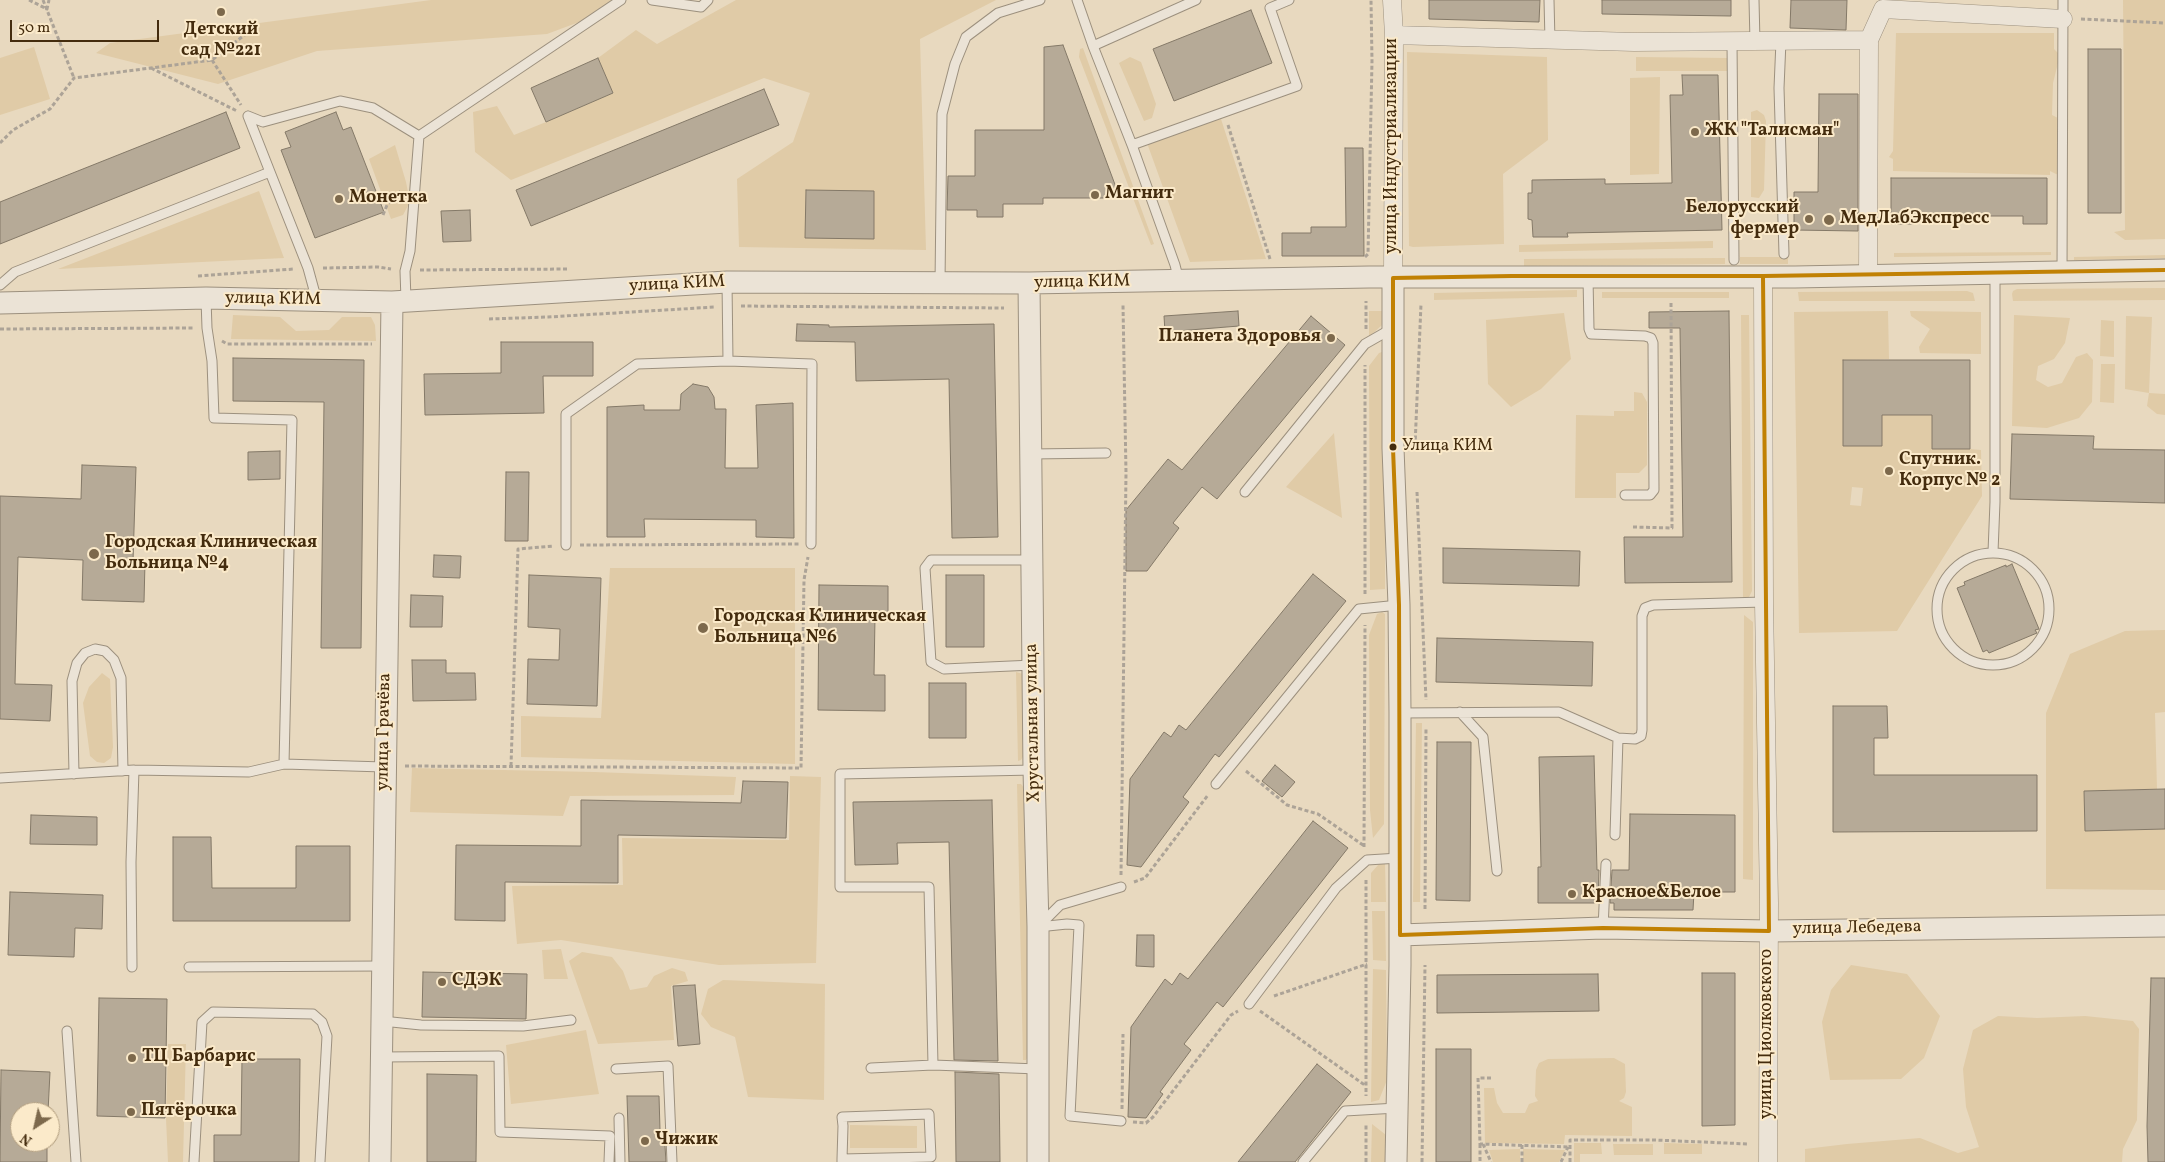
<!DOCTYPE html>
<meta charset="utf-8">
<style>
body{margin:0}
#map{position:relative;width:2165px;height:1162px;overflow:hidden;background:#e8d9bf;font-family:Vollkorn,serif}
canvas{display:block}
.north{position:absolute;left:10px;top:1102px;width:50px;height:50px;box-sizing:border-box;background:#fbeaca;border:1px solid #b29e7f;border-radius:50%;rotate:215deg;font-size:14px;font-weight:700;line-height:20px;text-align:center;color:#442c0e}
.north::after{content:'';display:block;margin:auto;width:18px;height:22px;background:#7d694c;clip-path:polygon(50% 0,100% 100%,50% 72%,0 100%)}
.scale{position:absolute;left:10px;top:20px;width:149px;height:22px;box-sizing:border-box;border:2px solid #442c0e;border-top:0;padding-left:6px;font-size:15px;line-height:18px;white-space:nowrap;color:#442c0e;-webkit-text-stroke:4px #fbeaca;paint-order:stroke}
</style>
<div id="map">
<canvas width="2165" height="1162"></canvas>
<div class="north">N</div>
<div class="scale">50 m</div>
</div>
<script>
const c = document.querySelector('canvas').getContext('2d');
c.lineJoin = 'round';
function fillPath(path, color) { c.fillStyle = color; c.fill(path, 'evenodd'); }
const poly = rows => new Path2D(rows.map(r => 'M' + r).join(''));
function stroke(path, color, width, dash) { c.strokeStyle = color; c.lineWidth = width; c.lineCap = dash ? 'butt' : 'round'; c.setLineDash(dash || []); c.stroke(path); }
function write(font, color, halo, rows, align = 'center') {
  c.font = font + ' Vollkorn,serif'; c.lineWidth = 4; c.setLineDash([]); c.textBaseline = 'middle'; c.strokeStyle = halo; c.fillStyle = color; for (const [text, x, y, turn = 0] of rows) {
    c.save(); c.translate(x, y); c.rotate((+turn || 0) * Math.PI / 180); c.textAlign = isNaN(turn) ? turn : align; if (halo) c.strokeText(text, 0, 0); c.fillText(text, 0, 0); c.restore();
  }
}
fillPath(poly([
 [431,0,618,0,606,12,547,34,317,51,218,84,96,53,110,43],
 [736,0,996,0,920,39,926,250,739,247,737,179,793,142,810,93,764,78,511,180,475,152,473,112,497,106,514,135,546,122,613,93,598,58,636,30,657,44],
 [2123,0,2165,0,2165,239,2125,240,2114,232,2125,230],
 [1896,33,2054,33,2054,49,2060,55,2053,83,2052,115,2058,118,2058,175,2050,171,2050,175,1893,171,1893,159,1889,157,1893,151],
 [34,47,50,99,0,115,0,58],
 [1083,48,1154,244,1151,245,1079,57,1080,49],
 [1407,52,1547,57,1548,140,1503,174,1504,244,1413,247,1409,246],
 [1130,57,1141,62,1156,104,1152,118,1144,121,1119,63],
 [1636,57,1728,58,1728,71,1636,71],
 [1660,77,1659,174,1630,175,1630,78],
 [1757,110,1764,115,1766,121,1764,190,1759,198,1751,197,1751,112],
 [1221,119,1266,259,1190,262,1147,143],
 [395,145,406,182,410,202,403,215,391,219,369,159],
 [259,191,284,258,58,269],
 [1713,241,1713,248,1519,252,1519,245],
 [2051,252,2051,255,1894,257,1894,253],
 [2165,255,2165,258,2074,260,2074,257],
 [1740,257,1788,257,1788,264,1740,264],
 [1725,258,1725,264,1524,266,1524,259],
 [2165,288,2165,300,2013,301,2012,294,2013,291,2017,289],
 [1577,290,1577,297,1434,300,1434,293],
 [1967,291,1973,293,1975,301,1799,301,1798,292],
 [1602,292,1729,292,1729,298,1602,298],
 [1369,311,1383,311,1382,325,1369,337],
 [1888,311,1889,359,1843,360,1844,446,1882,446,1882,415,1932,415,1970,449,1981,450,1982,496,1897,631,1799,633,1794,312],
 [1852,487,1863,488,1861,506,1850,505],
 [1910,311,1981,312,1981,354,1920,353,1919,347,1930,329,1911,316],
 [1564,313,1571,359,1541,389,1511,407,1488,384,1486,320],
 [233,315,280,317,296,331,329,330,342,317,371,317,375,325,376,341,231,339],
 [1741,315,1749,315,1752,591,1749,597,1743,598],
 [2014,315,2070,318,2065,343,2054,359,2038,366,2036,380,2048,387,2062,383,2076,357,2087,353,2093,360,2092,402,2079,418,2047,428,2012,426],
 [2126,316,2152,317,2149,393,2165,394,2165,415,2157,414,2147,406,2149,393,2125,389],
 [2101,320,2114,321,2114,357,2100,356],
 [1382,352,1385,355,1385,589,1370,590,1369,366,1379,353],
 [2101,364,2115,364,2114,403,2100,402],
 [1634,392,1642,393,1647,402,1647,465,1639,473,1616,473,1616,498,1575,498,1576,415,1614,416,1614,411,1634,411],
 [1334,433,1342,518,1286,487],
 [610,568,795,568,795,764,521,757,521,716,601,718],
 [1382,612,1385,614,1385,618,1384,824,1373,838,1370,810,1369,635,1377,614],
 [1744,615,1753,622,1753,880,1743,879],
 [2165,630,2165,712,2155,713,2157,789,2085,791,2086,831,2165,829,2165,890,2046,889,2046,713,2070,654,2125,631],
 [1016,672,1023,674,1024,755,1021,760,1018,761],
 [102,673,110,679,113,747,111,758,104,763,97,762,90,756,83,703,89,687],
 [1416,723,1422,723,1420,902,1413,902],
 [412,768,594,772,736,777,734,795,570,796,563,816,410,812],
 [790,776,821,777,816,963,719,965,561,940,517,944,512,886,623,885,622,838,789,840],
 [1017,784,1021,784,1026,791,1029,1055,1026,1060,1023,1060],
 [1379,864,1385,864,1386,902,1371,902,1371,873],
 [1372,911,1385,911,1386,961,1373,960],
 [561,949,568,979,544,979,542,950],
 [582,952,612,957,623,971,630,990,647,987,654,976,672,968,685,972,688,981,671,986,674,1040,598,1044,569,961],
 [1851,965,1907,974,1940,1016,1924,1058,1901,1079,1830,1080,1822,1022,1831,990],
 [1373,969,1386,970,1387,1080,1379,1100,1371,1102],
 [723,980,825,984,824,1100,748,1097,735,1037,711,1027,701,1014,708,989],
 [1998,1016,2037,1018,2085,1016,2133,1021,2139,1029,2137,1120,2123,1149,2122,1162,1805,1162,1805,1149,1847,1144,1920,1138,1958,1153,1979,1147,1966,1107,1963,1069,1973,1030],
 [586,1030,599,1094,511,1104,506,1045],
 [168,1044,186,1044,183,1162,168,1162,166,1119],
 [1614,1058,1625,1064,1626,1092,1624,1098,1619,1101,1632,1107,1632,1136,1565,1135,1564,1144,1485,1143,1484,1088,1494,1088,1497,1103,1503,1113,1525,1113,1529,1104,1538,1101,1535,1096,1536,1070,1539,1063,1548,1059],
 [1372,1124,1386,1135,1385,1162,1371,1162],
 [850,1125,917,1126,917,1148,850,1148],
 [1574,1143,1601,1143,1602,1154,1580,1154,1580,1162,1574,1162],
 [1664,1143,1702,1144,1702,1154,1664,1154],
 [1613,1144,1653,1144,1653,1155,1614,1155],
 [1520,1149,1520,1162,1493,1162,1489,1150],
 [1523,1149,1565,1150,1559,1162,1523,1162]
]), '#e0cba7');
const building = poly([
 [1429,0,1540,0,1539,22,1429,19,1429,0],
 [1602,0,1731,0,1731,16,1602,14,1602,0],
 [1791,0,1847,0,1846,30,1790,28,1791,0],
 [1251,10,1272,63,1174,101,1153,49,1251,10],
 [1063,45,1120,198,1043,198,1043,204,1003,204,1003,217,977,217,977,210,947,210,948,176,975,176,975,130,1044,130,1044,47,1063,45],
 [2088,49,2121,49,2121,213,2088,213,2088,49],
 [598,58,613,93,546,122,531,88,598,58],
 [1682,75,1718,75,1722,230,1567,233,1568,237,1533,237,1532,220,1528,219,1528,193,1532,193,1532,180,1605,179,1605,184,1672,183,1670,95,1683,95,1682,75],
 [764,89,779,125,531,226,516,190,764,89],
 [1819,94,1858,94,1858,231,1794,230,1794,192,1818,192,1819,94],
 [226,112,240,148,0,244,0,202,226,112],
 [336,112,343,130,351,127,384,212,315,238,281,150,291,147,285,132,336,112],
 [1345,148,1363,148,1364,256,1282,256,1282,233,1311,233,1311,227,1346,227,1345,148],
 [1891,178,2047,178,2047,224,2023,224,2023,216,1916,216,1916,224,1891,224,1891,178],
 [806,190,874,191,874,239,805,238,806,190],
 [470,210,471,241,443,242,441,211,470,210],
 [1238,311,1239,326,1165,332,1164,316,1238,311],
 [1729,311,1732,582,1625,583,1624,537,1683,537,1680,328,1649,328,1649,312,1729,311],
 [1311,316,1345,345,1217,499,1202,487,1173,523,1179,528,1147,571,1126,571,1126,510,1168,459,1182,470,1311,316],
 [797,324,829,325,829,327,994,324,998,537,952,538,949,379,856,381,855,342,796,341,797,324],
 [501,342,593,342,593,376,543,376,544,413,425,415,424,374,501,373,501,342],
 [233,358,364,360,361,648,321,648,324,402,233,401,233,358],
 [1843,360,1970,360,1970,449,1932,449,1932,415,1882,415,1882,446,1843,446,1843,360],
 [693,384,708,387,714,397,715,409,726,409,725,468,758,468,756,405,793,403,794,538,756,537,756,520,644,519,645,537,607,537,607,407,644,405,644,410,680,410,681,394,693,384],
 [2012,434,2094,436,2093,449,2165,450,2165,503,2010,499,2012,434],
 [280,451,280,479,248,480,248,452,280,451],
 [82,465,136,467,133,561,145,562,144,602,82,600,83,560,18,557,15,684,52,685,50,721,0,719,0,496,81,499,82,465],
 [506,472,529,472,528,541,505,541,506,472],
 [1443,548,1580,551,1579,586,1443,583,1443,548],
 [434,555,461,556,460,578,433,577,434,555],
 [2012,564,2039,629,2035,630,2037,633,1989,653,1987,650,1983,652,1957,588,1965,585,1964,582,2006,565,2006,567,2012,564],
 [1313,574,1346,601,1219,757,1215,754,1183,797,1189,802,1141,867,1127,865,1130,779,1164,732,1171,737,1179,725,1186,730,1313,574],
 [529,575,601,578,597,706,527,704,528,659,559,660,560,629,528,627,529,575],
 [946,575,984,575,984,647,946,647,946,575],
 [819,585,888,586,888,617,875,617,874,675,885,675,885,711,818,710,819,585],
 [411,595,443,596,442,627,410,627,411,595],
 [1437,638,1593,642,1592,686,1436,682,1437,638],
 [412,660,446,660,446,673,475,673,476,700,413,701,412,660],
 [929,683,966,683,966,738,929,738,929,683],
 [1833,706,1887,706,1888,738,1874,738,1874,775,2037,775,2037,831,1833,832,1833,706],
 [1437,742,1471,742,1470,901,1436,900,1437,742],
 [1594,756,1597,870,1599,870,1598,903,1538,903,1538,867,1541,867,1539,757,1594,756],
 [1275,765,1295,782,1282,797,1262,781,1275,765],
 [743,781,788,782,786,838,618,835,618,883,505,882,505,921,455,920,456,845,581,846,581,800,741,803,743,781],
 [2165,789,2165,829,2085,831,2084,791,2165,789],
 [992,800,998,1061,954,1060,949,842,897,843,898,864,855,865,853,802,992,800],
 [1630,814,1735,815,1735,892,1694,892,1693,910,1614,910,1614,903,1610,903,1612,870,1629,870,1630,814],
 [31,815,97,817,97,845,30,844,31,815],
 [1313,821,1348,848,1223,1007,1217,1002,1184,1044,1191,1050,1160,1092,1163,1094,1146,1118,1128,1117,1131,1027,1165,979,1172,985,1180,973,1188,979,1313,821],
 [173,837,211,837,212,888,296,888,296,846,350,846,350,921,173,921,173,837],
 [10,892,103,895,102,929,75,928,74,957,8,955,10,892],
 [1137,935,1154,935,1154,967,1136,966,1137,935],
 [423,972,527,974,526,1019,422,1017,423,972],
 [1702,973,1735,973,1735,1125,1702,1126,1702,973],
 [1598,974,1599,1011,1437,1013,1437,975,1598,974],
 [2151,978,2165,978,2165,1162,2148,1162,2147,1126,2151,978],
 [695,985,700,1044,678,1046,673,986,695,985],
 [99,998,167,999,165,1118,97,1116,99,998],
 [1436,1049,1471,1049,1471,1162,1436,1162,1436,1049],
 [242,1059,300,1059,299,1162,214,1162,214,1135,241,1135,242,1059],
 [1317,1064,1351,1092,1295,1162,1238,1162,1317,1064],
 [1,1070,50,1072,48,1112,20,1112,20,1142,47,1142,47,1162,0,1162,1,1070],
 [955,1072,999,1074,1000,1162,956,1162,955,1072],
 [427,1074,477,1075,476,1162,427,1162,427,1074],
 [627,1096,659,1096,660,1130,664,1130,666,1162,629,1162,627,1096]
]);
fillPath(building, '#b6aa97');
stroke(building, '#847968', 1);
const service = poly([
 [652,0,701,7,708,0],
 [1077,0,1093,46,1132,145,1175,265,1179,281],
 [1549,0,1550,41],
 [1754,0,1755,42],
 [1781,41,1779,88,1784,254],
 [1732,42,1734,260],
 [1093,46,1196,0],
 [248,116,263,122,340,101,373,108,419,136,410,251,405,271,406,300],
 [248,116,270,172],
 [419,136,621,0],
 [1132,145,1297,86,1270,8,1289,0],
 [2062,273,2063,0],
 [1588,277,1589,329,1591,334,1645,336,1651,338,1653,343,1654,490,1650,495,1625,495],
 [727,282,728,361],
 [940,283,942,114,955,64,966,37,998,13,1040,0],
 [0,285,15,272,270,172,308,268,317,301],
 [206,299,207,328,212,361,214,418,292,420,284,764],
 [1031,454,1106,453],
 [1245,492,1365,344,1393,328],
 [566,545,566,414,637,364,728,361,812,364,811,544],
 [1993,552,1995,502,1995,274],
 '1937 609a56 56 0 1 1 112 0a56 56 0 1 1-112 0Z',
 [1032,560,931,560,925,568,931,662,944,669,1033,665],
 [1460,712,1483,737,1497,871],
 [1400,713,1559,712,1618,738,1615,835],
 [1618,738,1635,739,1641,736,1642,730,1642,616,1645,608,1653,605,1764,602],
 [74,774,72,681,77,663,85,653,95,649,105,651,114,660,121,678,123,771],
 [0,778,134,770,249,772,284,764,384,767],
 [1216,784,1359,609,1399,605],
 [1040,925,1060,905,1121,887],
 [1038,927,1067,924,1079,925,1070,1116,1121,1121],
 [1603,928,1606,864],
 [132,967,131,862,134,770],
 [189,967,382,966],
 [1249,1004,1336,888,1367,860,1399,858],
 [382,1021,421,1025,523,1026,571,1020],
 [67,1031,76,1162],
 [382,1057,499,1056,500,1132,610,1136,609,1162],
 [933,1065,1038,1069],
 [871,1068,933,1065,929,887,840,887,840,774,1034,770],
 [616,1069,668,1066,672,1162],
 [619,1118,620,1162],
 [842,1159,931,1157,929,1114,842,1117,843,1126,842,1159,842,1162],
 [194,1162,202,1022,213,1012,313,1014,322,1022,327,1036,320,1162],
 [1303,1162,1345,1111,1397,1108]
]);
const minor = poly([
 [1392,0,1394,35,1393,278],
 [1394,35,1634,42,1869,40],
 [1763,276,1764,602,1769,903,1768,1162],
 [1868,276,1869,40,1883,9,2063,19]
]);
const tertiary = poly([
 [1393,278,1393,448,1399,605,1400,713,1400,965,1396,1162],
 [1029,283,1034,770,1038,927,1038,1162],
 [0,303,206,298,392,302,727,282,1029,283,1369,277,1795,277,2165,270],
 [1400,935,1603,928,1769,931,2165,926],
 [380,1162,392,302]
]);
stroke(service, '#9c907e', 11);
stroke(minor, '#9c907e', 19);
stroke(tertiary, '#9c907e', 23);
stroke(poly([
 [29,0,47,9,49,0],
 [43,0,74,78],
 [2081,19,2165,23],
 [212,60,241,105],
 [151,68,237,111],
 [1228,125,1270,259],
 [0,143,13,130,50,109,74,78,212,60,251,30],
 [383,215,387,205,401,191],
 [1365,257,1368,254,1372,61,1371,0],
 [323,268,378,267,391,269],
 [420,270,569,269],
 [198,276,294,269],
 [741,306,1004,308],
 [489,319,548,317,715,307],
 [0,329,193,328],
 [1366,329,1366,301],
 [222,341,227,344,372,344],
 [1415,446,1421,304],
 [1417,492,1426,700],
 [1633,527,1672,528,1671,302],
 [580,545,799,544],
 [1365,594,1365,365],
 [405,766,801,768,804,580,808,557],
 [511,766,518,549,554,546],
 [1246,771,1287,805,1318,814,1363,845],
 [1364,847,1365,625],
 [1121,875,1126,473,1123,305],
 [1366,880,1366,1096],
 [1134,882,1145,878,1208,795],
 [1425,909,1426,727],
 [1274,996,1367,964],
 [1260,1011,1366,1086],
 [1491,1078,1478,1078,1480,1144,1570,1147],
 [1122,1109,1123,1034],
 [1133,1122,1146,1123,1153,1117,1231,1015,1238,1011],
 [1480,1144,1480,1162],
 [1483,1144,1491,1162],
 [1522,1145,1522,1162],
 [1366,1162,1366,1123],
 [1422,1162,1425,965],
 [1561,1162,1568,1147],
 [1570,1162,1570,1140,1655,1140,1749,1144]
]), '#aca397', 3, [4, 2.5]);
stroke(service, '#ebe3d6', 9);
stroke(minor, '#ebe3d6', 18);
stroke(tertiary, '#ebe3d6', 21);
stroke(poly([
 [1512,276,1763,276,1769,931,1603,928,1400,935,1399,605,1393,448,1393,278,1512,276],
 [1763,276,2165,270]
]), '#c18104', 4);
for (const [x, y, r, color] of [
 [221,12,5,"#7d694c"],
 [1695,132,5,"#7d694c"],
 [1095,195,5,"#7d694c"],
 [339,199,5,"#7d694c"],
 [1809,219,5,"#7d694c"],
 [1829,220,6,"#7d694c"],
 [1331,338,5,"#7d694c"],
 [1393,447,4.5,"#442c0e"],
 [1889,471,5,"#7d694c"],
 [94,554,6,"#7d694c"],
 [703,628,6,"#7d694c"],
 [1572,894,5,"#7d694c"],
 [442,982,5,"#7d694c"],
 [132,1058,5,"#7d694c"],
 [131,1112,5,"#7d694c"],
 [645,1141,5,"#7d694c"]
]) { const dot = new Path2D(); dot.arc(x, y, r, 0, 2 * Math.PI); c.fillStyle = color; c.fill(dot); stroke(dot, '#fbeaca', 2); }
write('17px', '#442c0e', '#fbeaca', [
 ["Улица КИМ",1402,447]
], 'left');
write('bold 18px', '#442c0e', '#fbeaca', [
 ["Детский",221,31,"center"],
 ["сад №221",221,52,"center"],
 ["ЖК \"Талисман\"",1705,132],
 ["Магнит",1105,195],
 ["Монетка",349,199],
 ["Белорусский",1799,209,"right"],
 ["фермер",1799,230,"right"],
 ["МедЛабЭкспресс",1840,220],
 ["Планета Здоровья",1321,338,"right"],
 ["Спутник.",1899,461],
 ["Корпус № 2",1899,482],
 ["Городская Клиническая",105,544],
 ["Больница №4",105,565],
 ["Городская Клиническая",714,618],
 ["Больница №6",714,639],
 ["Красное&Белое",1582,894],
 ["СДЭК",452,982],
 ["ТЦ Барбарис",142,1058],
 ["Пятёрочка",141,1112],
 ["Чижик",655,1141]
], 'left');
write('18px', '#442c0e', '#fbeaca', [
 ["улица Индустриализации",1393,146,-90],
 ["улица КИМ",1082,283,-1],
 ["улица КИМ",677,285,-3],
 ["улица КИМ",273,300,1],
 ["Хрустальная улица",1034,723,-91],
 ["улица Грачёва",385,732,-89],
 ["улица Лебедева",1857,929,-1],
 ["улица Циолковского",1768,1034,-90]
]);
</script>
